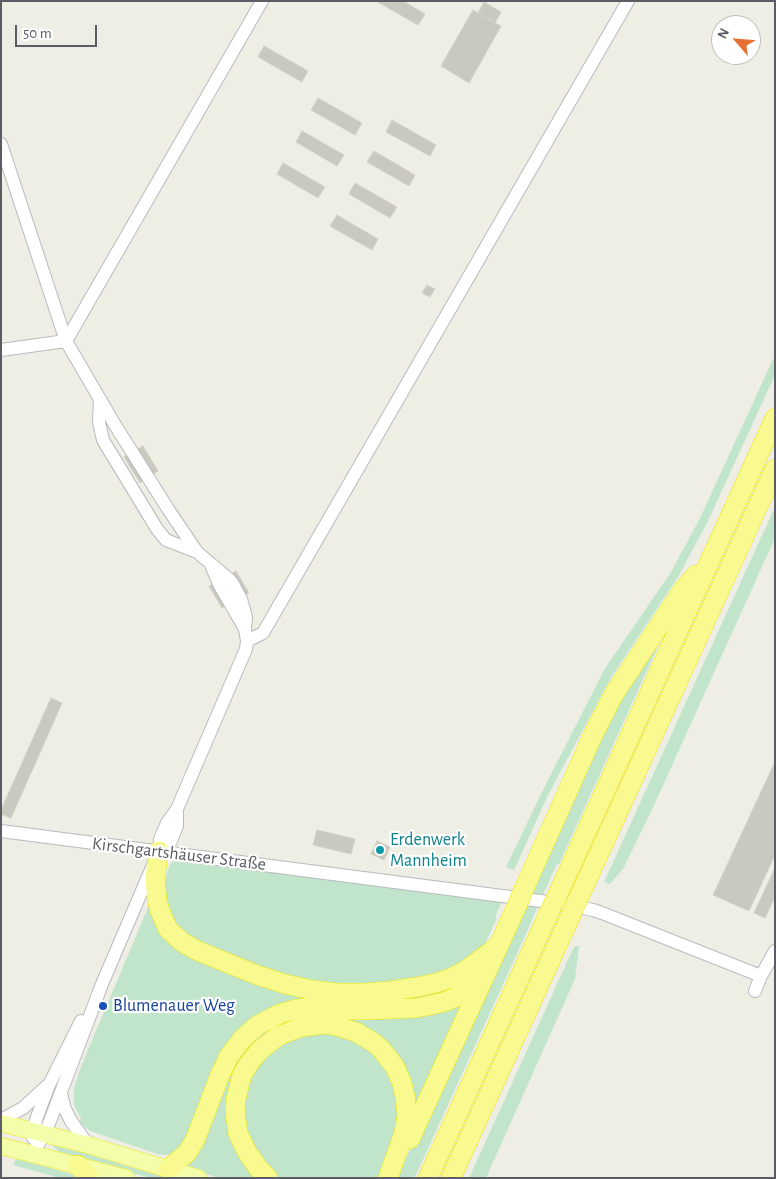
<!DOCTYPE html>
<meta charset="utf-8">
<style>
body{margin:0}
#map{position:relative;width:776px;height:1179px;overflow:hidden;background:#eeeee4;font-family:"Alegreya Sans",sans-serif}
canvas{display:block}
.frame{position:absolute;inset:0;border:2px solid #5c5d64;pointer-events:none}
.north{position:absolute;left:711px;top:15px;width:50px;height:50px;box-sizing:border-box;background:#fff;border:1px solid #bebec1;border-radius:50%;rotate:297deg;font-size:14px;font-weight:700;line-height:20px;text-align:center;color:#5c5d64}
.north::after{content:'';display:block;margin:auto;width:18px;height:22px;background:#e57234;clip-path:polygon(50% 0,100% 100%,50% 72%,0 100%)}
.scale{position:absolute;left:15px;top:25px;width:82px;height:22px;box-sizing:border-box;border:2px solid #5c5d64;border-top:0;padding-left:6px;font-size:15px;line-height:18px;white-space:nowrap;color:#5c5d64;-webkit-text-stroke:4px #fff;paint-order:stroke}
</style>
<div id="map">
<canvas width="776" height="1179"></canvas>
<div class="frame"></div>
<div class="north">N</div>
<div class="scale">50 m</div>
</div>
<script>
const c = document.querySelector('canvas').getContext('2d');
c.lineJoin = 'round';
function fillPath(path, color) { c.fillStyle = color; c.fill(path, 'evenodd'); }
const poly = rows => new Path2D(rows.map(r => 'M' + r).join(''));
function stroke(path, color, width, dash) { c.strokeStyle = color; c.lineWidth = width; c.lineCap = dash ? 'butt' : 'round'; c.setLineDash(dash || []); c.stroke(path); }
function write(font, color, halo, rows, align = 'center') {
  c.font = font + ' "Alegreya Sans",sans-serif'; c.lineWidth = 4.5; c.setLineDash([]); c.textBaseline = 'middle'; c.strokeStyle = halo; c.fillStyle = color; for (const [text, x, y, turn = 0] of rows) {
    c.save(); c.translate(x, y); c.rotate((+turn || 0) * Math.PI / 180); c.textAlign = isNaN(turn) ? turn : align; if (halo) c.strokeText(text, 0, 0); c.fillText(text, 0, 0); c.restore();
  }
}
fillPath(poly([
 [775,355,775,375,708,521,678,577,612,676,549,793,514,870,506,867,543,790,604,670,671,572,700,518],
 [775,507,775,538,650,814,623,869,610,884,604,882],
 [659,640,660,642,559,864,557,864,542,897,531,895,601,731],
 [179,860,502,901,495,917,497,918,483,948,453,973,360,988,275,977,176,931,162,895,163,889,169,866,172,862],
 [525,904,538,906,521,945,415,1177,413,1176,412,1178,397,1178,514,921],
 [149,905,161,927,290,990,461,981,445,996,264,1015,191,1132,176,1152,171,1154,163,1155,158,1154,90,1131,79,1122,81,1118,74,1106,74,1088,80,1069],
 [575,946,579,946,575,979,486,1178,469,1178,572,951],
 [466,999,412,1118,379,1041,290,1024,231,1089,260,1178,220,1178,183,1167,231,1066,247,1043,283,1020],
 [324,1033,344,1037,363,1045,395,1076,399,1114,395,1135,379,1178,274,1178,247,1145,241,1088,251,1067,287,1036],
 [53,1143,175,1178,151,1178,71,1157,62,1154,57,1150,52,1145],
 [16,1158,68,1173,79,1178,60,1178,13,1165]
]), '#c1e5cb');
const building = poly([
 [376,1,403,1,425,14,418,25,376,1],
 [484,2,501,12,495,23,478,13,484,2],
 [473,10,501,26,469,83,441,66,473,10],
 [264,46,308,71,302,82,258,57,264,46],
 [318,98,362,123,355,135,311,110,318,98],
 [392,120,436,145,430,156,386,132,392,120],
 [302,131,344,155,337,166,296,142,302,131],
 [374,151,415,175,409,186,367,162,374,151],
 [283,163,325,187,318,198,277,174,283,163],
 [355,183,397,207,390,218,349,194,355,183],
 [337,215,378,239,372,250,330,226,337,215],
 [427,285,435,289,430,297,422,293,427,285],
 [143,446,158,471,140,483,124,457,143,446],
 [236,571,249,593,222,608,209,586,236,571],
 [51,698,62,703,11,818,1,814,1,810,51,698],
 [775,762,775,855,749,911,713,895,775,762],
 [317,830,355,839,351,854,313,845,317,830],
 [377,841,390,847,384,860,371,854,377,841],
 [775,868,775,897,765,918,754,913,775,868]
]);
fillPath(building, '#c9c9c0');
stroke(building, '#d3d2c2', 1);
const minor = poly([
 [1,144,66,341,115,425,168,509,197,552,229,579,233,584,241,599,246,617,245,629,247,641,246,649,177,809,167,823,160,839,159,851,102,984,50,1121,45,1133,33,1153],
 [1,350,66,341,262,1],
 [100,399,99,422,103,440,157,529,166,540,197,552],
 [211,565,219,584,245,629],
 [247,641,263,633,628,1],
 [1,831,564,904,593,910,602,913,761,976],
 [159,851,171,841,177,826,177,809],
 [755,991,761,976,775,951],
 [61,1094,65,1109,71,1121,88,1145],
 [1,1120,23,1108,47,1086],
 [33,1138,33,1131,37,1117,49,1085,81,1021]
]);
const major = poly([
 [1,1123,88,1145,198,1178],
 [1,1146,126,1178]
]);
const highway = poly([
 [159,851,155,877,157,900,160,911,168,929,182,942,198,951,257,975,285,984,312,990,337,993,364,993,390,991,417,987,436,983,451,978,466,970,498,946],
 [524,889,593,735,614,694,683,590,696,575],
 [558,894,775,418],
 [580,895,775,469],
 [410,1139,516,908],
 [78,1165,89,1178],
 [168,1169,187,1153,195,1140,220,1075,229,1056,244,1037,258,1025,279,1014,296,1009,307,1008,342,1010,368,1010,416,1008,431,1005,444,1002,456,997,487,971],
 [268,1178,258,1168,247,1152,238,1133,235,1111,236,1099,242,1075,248,1065,259,1051,278,1036,301,1027,325,1024,336,1026,356,1032,373,1042,381,1049,389,1059,395,1067,402,1083,405,1096,407,1115,404,1133,388,1178],
 [428,1178,548,915],
 [451,1178,571,915]
]);
stroke(minor, '#b9bac0', 14);
stroke(major, '#eeed5e', 18);
stroke(highway, '#ece306', 20);
stroke(minor, '#fff', 12);
stroke(major, '#f4fdaa', 16);
stroke(highway, '#f8fa8f', 19);
const highwayBridge = poly([
 [516,908,524,889],
 [548,915,558,894],
 [571,915,580,895]
]);
stroke(highwayBridge, '#ece306', 20, []);
stroke(highwayBridge, '#f8fa8f', 19);
for (const [x, y, r, color] of [
 [380,850,5,"#0f9aa8"],
 [103,1006,5,"#1a4fb4"]
]) { const dot = new Path2D(); dot.arc(x, y, r, 0, 2 * Math.PI); c.fillStyle = color; c.fill(dot); stroke(dot, '#fff', 2); }
write('18px', '#0d838f', '#fff', [
 ["Erdenwerk",390,840],
 ["Mannheim",390,861]
], 'left');
write('18px', '#5c5d64', '#fff', [
 ["Kirschgartshäuser Straße",179,854,7]
]);
write('18px', '#164399', '#fff', [
 ["Blumenauer Weg",113,1006]
], 'left');
</script>
